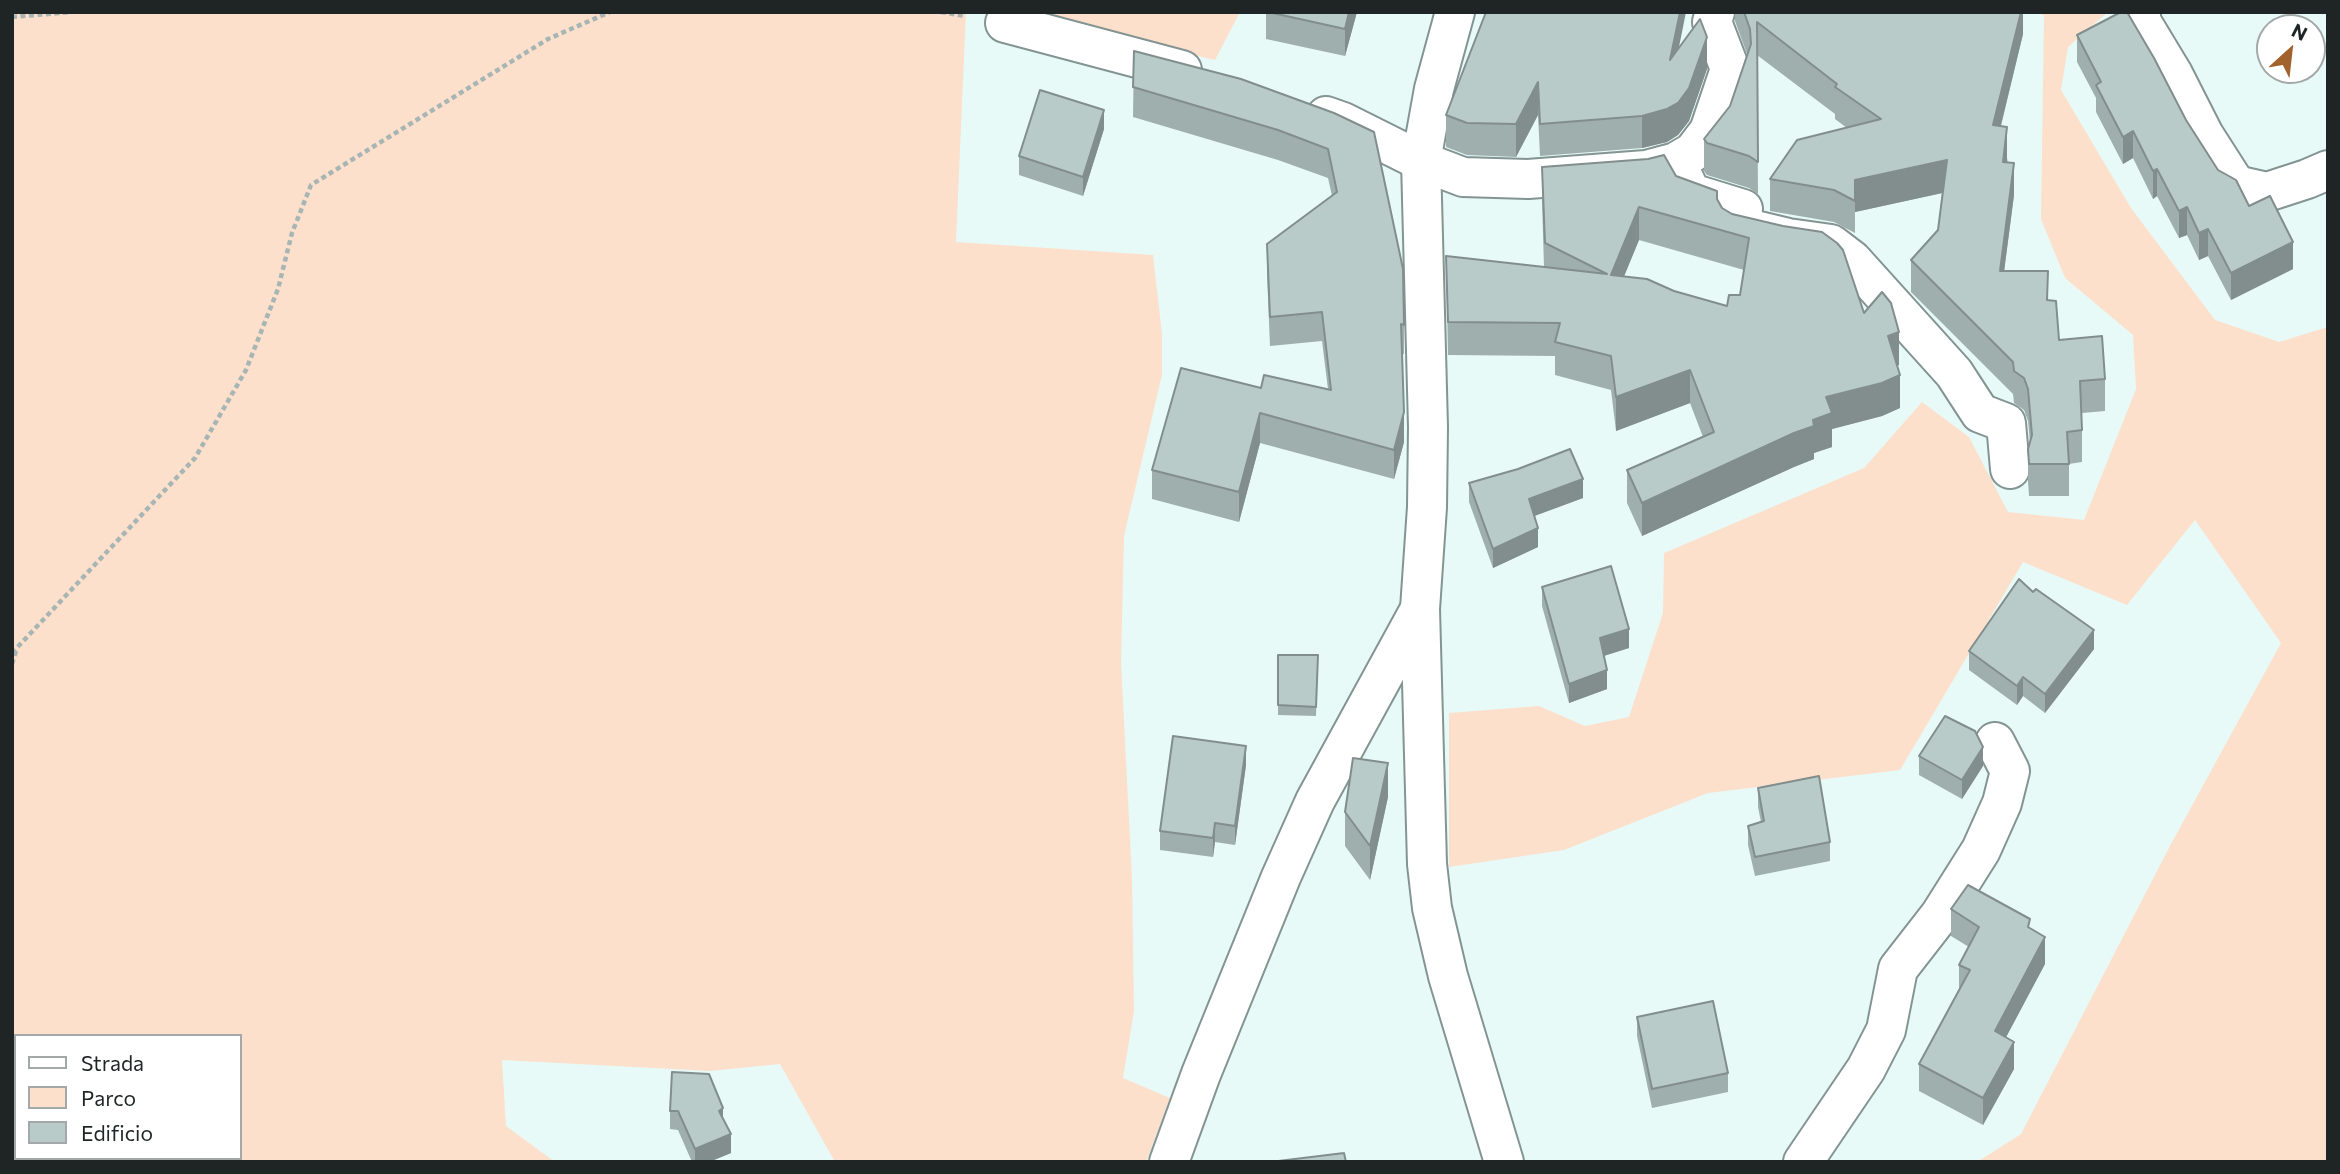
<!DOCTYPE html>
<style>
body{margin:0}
#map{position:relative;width:2340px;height:1174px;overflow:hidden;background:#e7faf8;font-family:Commissioner,sans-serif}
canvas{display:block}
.frame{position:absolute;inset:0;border:14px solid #1f2525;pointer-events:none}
.legend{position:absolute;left:14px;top:1034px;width:228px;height:126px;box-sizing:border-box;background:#fff;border:2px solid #a5a8a8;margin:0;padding:9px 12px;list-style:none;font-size:21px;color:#1f2525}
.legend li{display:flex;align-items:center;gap:14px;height:35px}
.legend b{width:35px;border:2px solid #a5a8a8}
.north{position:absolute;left:2256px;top:14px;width:70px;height:70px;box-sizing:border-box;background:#fff;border:2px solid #a5a8a8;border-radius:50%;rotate:27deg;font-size:19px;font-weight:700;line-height:28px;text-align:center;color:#1f2525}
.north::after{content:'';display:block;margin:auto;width:24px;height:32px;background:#a2622c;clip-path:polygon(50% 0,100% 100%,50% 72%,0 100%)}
</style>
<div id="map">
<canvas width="2340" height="1174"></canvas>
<div class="frame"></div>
<ul class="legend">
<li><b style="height:9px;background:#fff"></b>Strada</li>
<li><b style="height:19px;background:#fde0cb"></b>Parco</li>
<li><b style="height:19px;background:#b9cbc9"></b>Edificio</li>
</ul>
<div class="north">N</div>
</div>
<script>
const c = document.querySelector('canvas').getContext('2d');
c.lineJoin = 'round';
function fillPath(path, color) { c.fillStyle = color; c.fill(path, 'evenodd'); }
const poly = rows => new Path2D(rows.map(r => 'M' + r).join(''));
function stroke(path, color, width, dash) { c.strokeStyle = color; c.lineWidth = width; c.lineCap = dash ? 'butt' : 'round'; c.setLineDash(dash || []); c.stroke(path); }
fillPath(poly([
 [12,12,966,12,956,242,1153,255,1162,334,1162,375,1124,536,1121,662,1132,878,1134,1011,1123,1078,1170,1098,1146,1162,835,1162,780,1064,710,1071,502,1060,506,1126,555,1162,12,1162],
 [16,1036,240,1036,240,1158,16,1158],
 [1012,12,1240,12,1215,60],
 [2033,12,2108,12,2068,47,2061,90,2131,208,2215,320,2279,342,2328,327,2328,1162,1977,1162,2021,1134,2171,844,2281,643,2195,520,2127,605,2023,562,1900,770,1708,793,1564,850,1449,867,1449,713,1539,706,1585,726,1629,717,1663,613,1664,553,1864,468,1922,402,1969,437,2008,512,2084,520,2136,389,2133,335,2065,278,2041,219,2044,15]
]), '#fde0cb');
const street = poly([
 [2141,12,2141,21,2173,74,2204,135,2236,185,2267,192,2307,179,2328,170],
 [1005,23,1182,70],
 [1326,116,1343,122,1421,161,1463,177,1528,179,1646,170,1676,162,1693,152,1709,131,1730,69,1712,22,1715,12],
 [1680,170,1691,193,1743,209,1738,226,1788,238,1831,244,1852,260,1954,373,1980,413,2006,423,2010,469],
 [1169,1162,1201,1074,1281,877,1315,801,1420,609],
 [1803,1162,1866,1069,1886,1030,1898,969,1940,915,1981,850,2002,803,2010,771,1995,742]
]);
const secondary = poly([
 [1455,12,1434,89,1421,161,1428,427,1427,507,1420,609,1427,864,1432,908,1448,976,1504,1162]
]);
stroke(street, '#839493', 42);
stroke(secondary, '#839493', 42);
stroke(poly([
 [941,12,965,16],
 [12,17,72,12],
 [12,653,195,458,246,370,278,289,292,233,311,185,548,39,610,12],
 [12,664,16,651]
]), '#a7b6b5', 4.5, [5, 3.5]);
stroke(street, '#fff', 38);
stroke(secondary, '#fff', 38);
fillPath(poly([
 [1266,12,1357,12,1345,56,1266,39],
 [1735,12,2023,12,2023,34,2001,126,2014,195,2004,271,2048,300,2059,340,2105,379,2105,411,2082,413,2082,462,2069,464,2069,496,2029,496,2028,481,2028,449,2030,443,2028,421,2024,410,2014,403,2013,394,1911,292,1911,260,1938,230,1942,193,1855,212,1855,233,1834,222,1770,211,1770,179,1847,128,1835,119,1835,114,1757,55,1758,194,1749,188,1707,175,1704,171,1704,139,1730,106,1747,54,1735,21],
 [2077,35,2186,120,2218,170,2249,206,2293,269,2231,300,2208,256,2199,260,2187,235,2179,238,2157,196,2153,199,2133,158,2123,164,2096,112,2096,98,2077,62],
 [1679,48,1707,69,1689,121,1678,135,1667,142,1642,148,1540,156,1538,115,1516,157,1467,155,1446,147,1446,115],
 [1134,51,1334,113,1404,325,1404,354,1402,354,1404,442,1394,479,1260,443,1239,522,1152,499,1152,470,1261,388,1328,389,1322,341,1270,346,1267,274,1267,244,1332,196,1328,178,1278,160,1133,117],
 [1104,129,1083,196,1019,175,1019,156],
 [1542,167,1676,176,1717,199,1722,208,1864,313,1899,365,1897,366,1900,408,1882,416,1832,429,1832,447,1814,453,1814,459,1794,467,1642,536,1627,503,1627,470,1703,437,1690,403,1616,431,1611,390,1555,375,1555,356,1448,355,1446,256,1544,267,1542,200],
 [1639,240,1744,270,1740,295,1727,306,1624,276],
 [1469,483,1583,498,1534,516,1538,547,1493,568,1469,502],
 [1542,587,1629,648,1604,656,1607,689,1569,703,1542,606],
 [2094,649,2045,713,2023,696,2017,705,1969,670,1969,651],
 [1278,655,1318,655,1316,716,1278,715],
 [1919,756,1983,766,1962,799,1919,775],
 [1246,765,1235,845,1215,842,1213,857,1160,850,1160,831],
 [1758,788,1830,842,1830,861,1755,876,1748,845,1748,826,1761,822,1758,807],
 [1388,797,1370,880,1345,846,1345,812],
 [1951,909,2030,928,2045,964,2006,1037,2014,1069,1983,1125,1919,1091,1919,1064,1959,990,1959,965,1969,947,1951,936],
 [1637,1017,1728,1073,1728,1092,1652,1108,1637,1036],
 [670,1111,723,1120,731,1153,709,1162,692,1162,678,1130,670,1129]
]), '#9fafad');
fillPath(poly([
 [1349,12,1357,12,1345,56,1345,29],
 [1680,12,1686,12,1670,92,1670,60],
 [2021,12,2023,12,2023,34,1993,157,1993,125],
 [1707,37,1707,69,1689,121,1678,135,1667,142,1642,148,1642,116],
 [1538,82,1538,115,1516,157,1516,124],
 [1104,110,1104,129,1083,196,1083,177],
 [2007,127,2007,159,2003,194,2003,162],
 [2133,131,2133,158,2123,164,2123,137],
 [1947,160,1947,192,1855,212,1855,180],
 [2014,163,2014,195,2000,303,2000,271],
 [2157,169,2157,196,2153,199,2153,171],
 [1639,207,1639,240,1611,308,1611,275],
 [2187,207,2187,235,2179,238,2179,211],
 [2208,229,2208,256,2199,260,2199,233],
 [2293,242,2293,269,2231,300,2231,273],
 [1899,332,1899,365,1888,369,1888,336],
 [1690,370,1690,403,1616,431,1616,397],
 [1900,375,1900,408,1882,416,1832,429,1832,447,1814,453,1814,459,1794,467,1642,536,1642,503,1813,420,1826,397],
 [1404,412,1404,442,1394,479,1394,450],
 [1260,413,1260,443,1239,522,1239,492],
 [1583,479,1583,498,1529,518,1529,499],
 [1538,528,1538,547,1493,568,1493,549],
 [1629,629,1629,648,1600,657,1600,638],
 [2094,630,2094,649,2045,713,2045,694],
 [1607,670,1607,689,1569,703,1569,684],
 [2023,677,2023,696,2017,705,2017,686],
 [1246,746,1246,765,1235,845,1235,826],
 [1983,747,1983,766,1962,799,1962,780],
 [1388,763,1388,797,1370,880,1370,846],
 [1215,823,1215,842,1213,857,1213,838],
 [2045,937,2045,964,1995,1058,1995,1031],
 [2014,1042,2014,1069,1983,1125,1983,1098],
 [723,1108,723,1127,719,1111],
 [731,1134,731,1153,709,1162,695,1162,695,1149]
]), '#828e8d');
const building = poly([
 [1268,12,1349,12,1345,29,1268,12],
 [1486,12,1680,12,1670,60,1700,19,1707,37,1689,88,1678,103,1667,109,1642,116,1540,124,1538,82,1516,124,1467,123,1446,115,1486,12],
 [1744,12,2021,12,1993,125,2007,127,2003,162,2014,163,2000,271,2048,271,2047,300,2056,301,2059,340,2102,336,2105,379,2080,381,2082,430,2067,432,2069,464,2029,464,2028,449,2032,435,2028,389,2024,378,2014,371,2013,362,1911,260,1938,230,1947,160,1855,180,1855,201,1834,190,1770,179,1797,140,1881,119,1835,87,1837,84,1757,22,1758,162,1749,156,1707,143,1704,139,1730,106,1751,44,1750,29,1744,12],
 [2121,12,2127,12,2154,58,2186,120,2218,170,2236,180,2249,206,2270,196,2293,242,2231,273,2208,229,2199,233,2187,207,2179,211,2157,169,2153,171,2133,131,2123,137,2096,85,2101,82,2077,35,2121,12],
 [1134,51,1241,79,1334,113,1374,132,1403,269,1404,325,1401,324,1404,412,1394,450,1260,413,1239,492,1152,470,1181,368,1261,388,1264,375,1331,390,1322,312,1270,317,1267,244,1337,192,1328,149,1278,130,1133,87,1134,51],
 [1040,90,1104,110,1083,177,1019,156,1040,90],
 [1664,155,1676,176,1717,191,1717,199,1722,208,1732,214,1783,226,1822,232,1837,243,1843,250,1864,313,1882,292,1891,303,1899,332,1888,336,1900,375,1882,383,1826,397,1832,413,1813,420,1814,426,1794,433,1642,503,1627,470,1714,432,1690,370,1616,397,1611,356,1555,342,1560,323,1448,322,1446,256,1607,274,1545,243,1542,167,1648,159,1664,155],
 [1639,207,1749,238,1740,295,1729,295,1727,306,1674,291,1647,279,1611,275,1639,207],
 [1570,449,1583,479,1529,499,1538,528,1493,549,1469,483,1518,469,1570,449],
 [1611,566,1629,629,1600,638,1607,670,1569,684,1542,587,1611,566],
 [2019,579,2033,592,2036,589,2094,630,2045,694,2023,677,2017,686,1969,651,2019,579],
 [1278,655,1318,655,1316,707,1278,705,1278,655],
 [1945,716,1975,731,1983,747,1962,780,1919,756,1945,716],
 [1173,736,1246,746,1235,826,1215,823,1213,838,1160,831,1173,736],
 [1353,758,1388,763,1370,846,1345,812,1353,758],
 [1819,776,1830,842,1755,857,1748,826,1764,821,1758,788,1819,776],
 [1968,885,2030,919,2028,927,2045,937,1995,1031,2014,1042,1983,1098,1919,1064,1970,970,1959,965,1979,927,1951,909,1968,885],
 [1713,1001,1728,1073,1652,1089,1637,1017,1713,1001],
 [672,1072,709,1074,723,1108,719,1111,731,1134,695,1149,678,1111,670,1111,672,1072],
 [1344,1153,1346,1162,1270,1162,1344,1153]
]);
fillPath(building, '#b9cbc9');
stroke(building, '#828e8d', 2);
</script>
